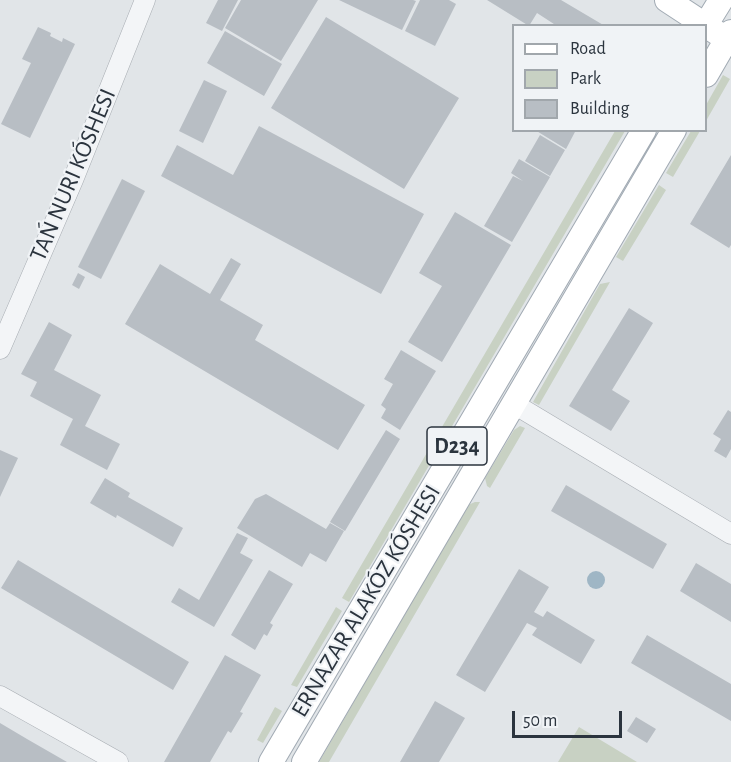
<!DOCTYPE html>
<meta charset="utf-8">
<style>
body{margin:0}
#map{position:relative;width:731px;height:762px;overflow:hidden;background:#e1e5e8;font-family:"Alegreya Sans",sans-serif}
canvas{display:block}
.legend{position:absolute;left:512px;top:24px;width:195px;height:108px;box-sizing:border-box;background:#f0f3f6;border:2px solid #a1a7ac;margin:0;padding:8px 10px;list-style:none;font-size:18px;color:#2b343e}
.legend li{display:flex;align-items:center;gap:12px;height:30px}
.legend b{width:30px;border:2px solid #a1a7ac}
.scale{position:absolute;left:512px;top:711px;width:110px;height:27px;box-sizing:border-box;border:3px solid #2b343e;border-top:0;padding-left:8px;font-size:18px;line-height:21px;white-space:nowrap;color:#2b343e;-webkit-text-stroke:4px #f0f3f6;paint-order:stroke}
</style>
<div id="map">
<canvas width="731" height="762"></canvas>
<ul class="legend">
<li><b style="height:8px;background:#fff"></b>Road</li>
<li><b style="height:16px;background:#c8d1c3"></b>Park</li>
<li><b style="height:16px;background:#b8bec4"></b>Building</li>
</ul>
<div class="scale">50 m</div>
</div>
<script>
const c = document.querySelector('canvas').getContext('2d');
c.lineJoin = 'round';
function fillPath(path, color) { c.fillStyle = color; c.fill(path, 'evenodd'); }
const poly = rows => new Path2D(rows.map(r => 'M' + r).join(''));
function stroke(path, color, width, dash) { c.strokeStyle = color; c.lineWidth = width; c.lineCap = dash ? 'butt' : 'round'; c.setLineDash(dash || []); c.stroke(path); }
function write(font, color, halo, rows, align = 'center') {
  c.font = font + ' "Alegreya Sans",sans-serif'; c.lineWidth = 4.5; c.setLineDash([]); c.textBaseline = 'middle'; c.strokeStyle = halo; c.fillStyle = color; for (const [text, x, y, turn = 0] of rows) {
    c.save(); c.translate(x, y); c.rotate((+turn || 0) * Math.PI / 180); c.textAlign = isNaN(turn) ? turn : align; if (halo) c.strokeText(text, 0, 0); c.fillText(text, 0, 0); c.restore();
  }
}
fillPath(poly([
 [723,75,730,79,706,121,706,105],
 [615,131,625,131,349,602,342,598],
 [691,131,700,131,673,177,666,173],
 [659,185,666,190,623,261,616,257],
 [610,282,539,405,533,402,600,284],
 [520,426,525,428,490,488,487,486,485,478,514,430],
 [475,502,480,502,329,762,319,762,468,505],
 [336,607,342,611,297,687,291,685],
 [275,707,282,711,263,743,257,740],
 [579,727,637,762,558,762]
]), '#c8d1c3');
fillPath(poly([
 '587 580a9 9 0 1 1 18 0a9 9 0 1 1-18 0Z'
]), '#9fb6c5');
fillPath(poly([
 [218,0,238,0,222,31,206,23],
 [241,0,318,0,281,61,225,28],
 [339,0,413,0,416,1,402,30],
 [420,0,449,0,456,4,435,46,405,31],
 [487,0,561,0,605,26,557,26,537,13,529,26],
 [326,17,459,98,404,189,271,108],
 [38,27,51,33,50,36,62,42,63,38,75,44,30,138,1,124,31,63,22,59],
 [225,31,282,64,264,96,207,63],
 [204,80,227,91,203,143,179,131],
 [259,126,424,214,381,294,161,176,177,145,233,175],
 [535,130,576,130,566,149],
 [540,135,565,150,550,176,525,161],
 [731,155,731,245,729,248,690,224],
 [519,159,550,177,512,242,484,226,513,176,523,181,511,173],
 [122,179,145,191,101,279,78,267],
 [455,212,511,245,442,362,408,342,442,286,419,273],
 [231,258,241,264,220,300,263,325,255,340,365,405,338,450,125,324,160,264,210,294],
 [78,273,85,277,79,289,72,285],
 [629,308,653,323,612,390,630,401,611,431,569,406],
 [49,322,72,335,54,370,101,395,85,426,120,444,107,470,60,445,73,419,30,396,37,382,21,374],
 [401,350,436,371,400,430,381,418,386,409,381,405,393,384,384,379],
 [728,410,731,412,731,449,726,458,714,451,721,439,713,434],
 [386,430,400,439,345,531,330,522],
 [0,450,18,458,0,497],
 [105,478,130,493,128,497,183,528,173,547,117,515,116,518,90,503],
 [566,485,667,544,653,569,551,511],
 [266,494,326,529,330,523,344,531,326,562,310,553,302,567,237,528,255,499],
 [237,533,248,538,240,553,253,560,214,627,171,602,179,588,199,600],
 [18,560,189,662,173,690,1,588],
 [696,563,731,584,731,622,680,591],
 [519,569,549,587,534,612,543,617,547,611,595,640,581,664,532,635,537,628,527,623,485,692,456,675],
 [269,570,293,584,270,623,273,625,267,636,264,634,255,650,231,635],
 [647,635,731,684,731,721,631,663],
 [225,655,261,675,240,712,243,713,231,733,228,731,210,762,164,762],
 [435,701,465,718,439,762,400,762],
 [636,717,656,729,647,743,627,731],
 [0,723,27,739,67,762,0,762]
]), '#b8bec4');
const minor = poly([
 [0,349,73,180,145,0],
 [514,404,731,534],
 [0,696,118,762]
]);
const major = poly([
 [667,0,731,42],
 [705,26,721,0],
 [706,75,731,32],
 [271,762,644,130],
 [304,762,674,130]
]);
stroke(minor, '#a7acb2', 21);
stroke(major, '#a1aab3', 26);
stroke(minor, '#f3f5f7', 20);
stroke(major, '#fff', 24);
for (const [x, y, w] of [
 [457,446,60]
]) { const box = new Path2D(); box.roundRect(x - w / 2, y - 19, w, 38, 4.5); c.fillStyle = '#f0f3f6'; c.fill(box); stroke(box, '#2b343e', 1.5); }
write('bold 22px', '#2b343e', null, [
 ["D234",457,446]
]);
write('24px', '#2b343e', '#f0f3f6', [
 ["TAŃ NURI KÓSHESI",73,175,-67],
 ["ERNAZAR ALAKÓZ KÓSHESI",366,601,-59]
]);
</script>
